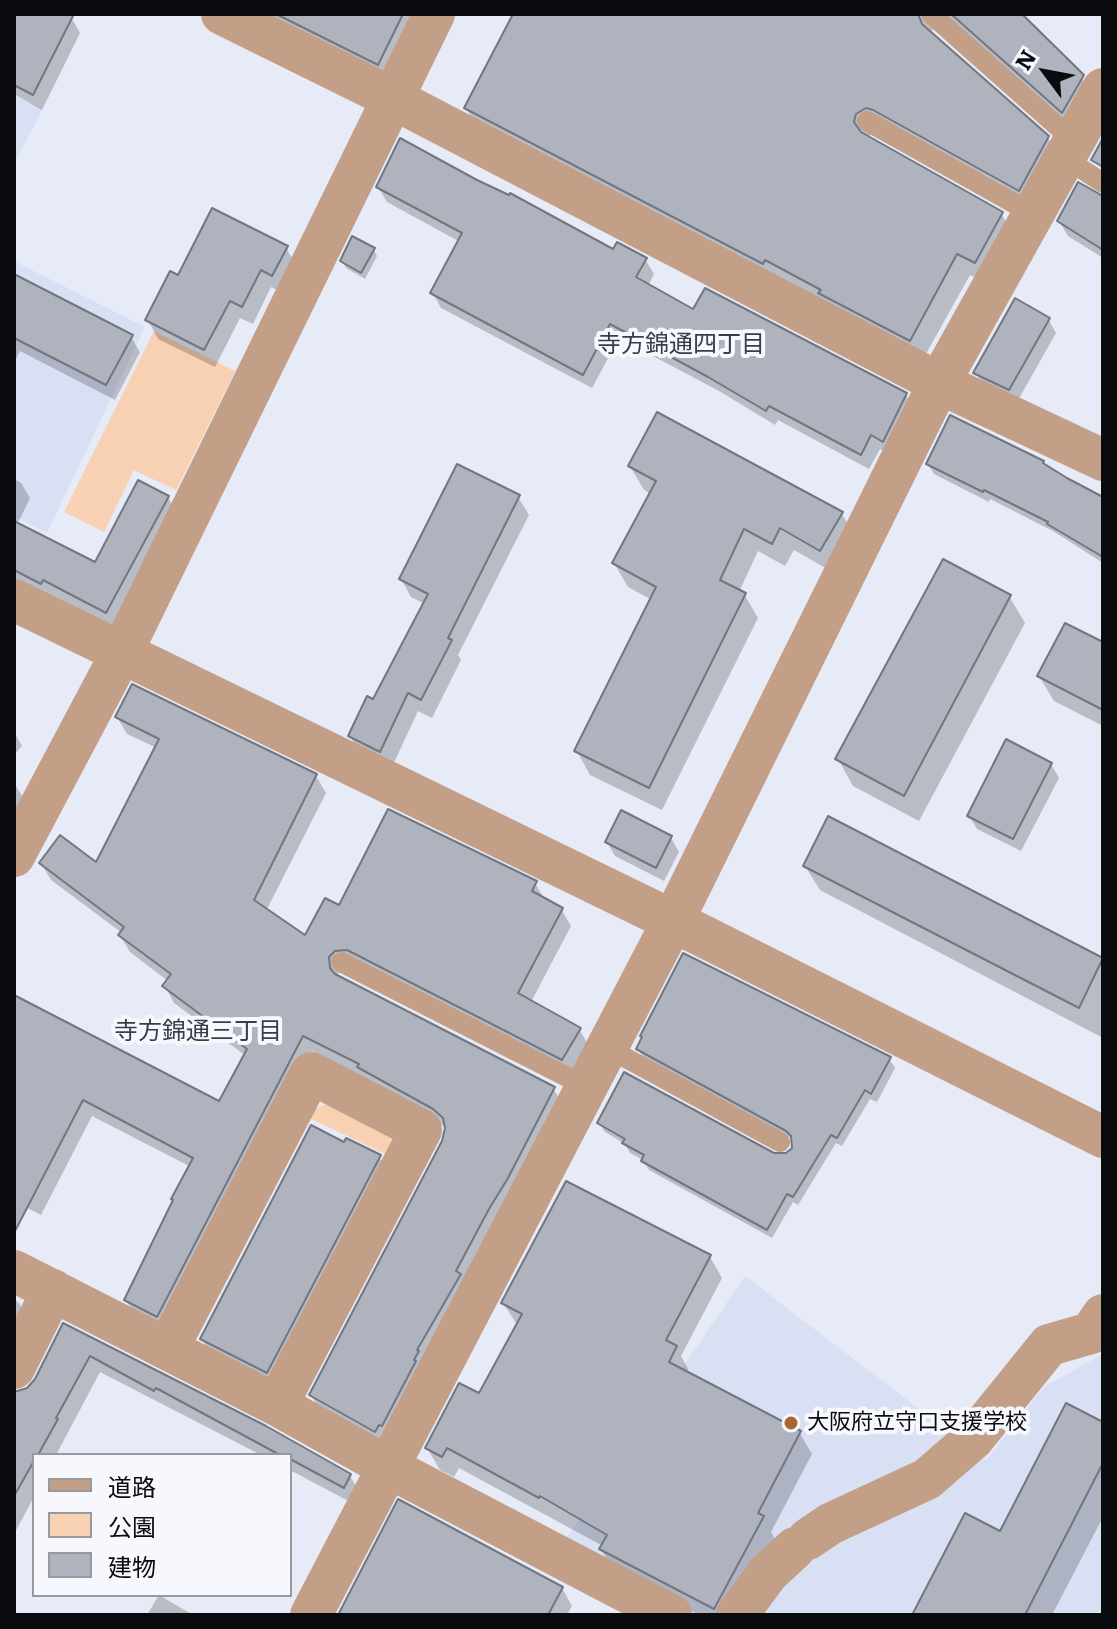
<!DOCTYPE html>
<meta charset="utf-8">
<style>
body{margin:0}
#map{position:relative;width:1117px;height:1629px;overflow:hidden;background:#e6ebf7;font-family:Literata,"Noto Sans JP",serif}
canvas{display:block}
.frame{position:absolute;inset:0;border:16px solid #0a0b0f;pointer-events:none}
.legend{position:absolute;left:32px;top:1453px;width:260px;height:144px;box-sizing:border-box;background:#f6f8fd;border:2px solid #98999e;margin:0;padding:10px 14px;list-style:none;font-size:24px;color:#0a0b0f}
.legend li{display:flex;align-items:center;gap:16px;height:40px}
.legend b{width:40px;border:2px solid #98999e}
.north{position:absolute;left:1005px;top:32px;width:80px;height:80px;-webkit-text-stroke:6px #f6f8fd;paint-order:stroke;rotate:302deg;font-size:22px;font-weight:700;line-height:32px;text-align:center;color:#0a0b0f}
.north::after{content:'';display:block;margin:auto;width:28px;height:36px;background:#0a0b0f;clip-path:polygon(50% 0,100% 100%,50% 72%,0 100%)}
</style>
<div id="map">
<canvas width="1117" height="1629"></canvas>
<div class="frame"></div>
<ul class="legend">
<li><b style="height:10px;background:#c29f86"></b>道路</li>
<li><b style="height:22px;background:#f8d0b2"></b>公園</li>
<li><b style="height:22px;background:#aeb3be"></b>建物</li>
</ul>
<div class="north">N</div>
</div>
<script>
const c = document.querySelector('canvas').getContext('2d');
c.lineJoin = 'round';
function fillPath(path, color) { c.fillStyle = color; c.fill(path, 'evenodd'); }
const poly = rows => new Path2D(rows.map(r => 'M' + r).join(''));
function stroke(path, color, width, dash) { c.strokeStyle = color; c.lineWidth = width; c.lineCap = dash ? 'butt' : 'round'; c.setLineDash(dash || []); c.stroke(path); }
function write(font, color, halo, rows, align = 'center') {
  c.font = font + ' Literata,"Noto Sans JP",serif'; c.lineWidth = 8; c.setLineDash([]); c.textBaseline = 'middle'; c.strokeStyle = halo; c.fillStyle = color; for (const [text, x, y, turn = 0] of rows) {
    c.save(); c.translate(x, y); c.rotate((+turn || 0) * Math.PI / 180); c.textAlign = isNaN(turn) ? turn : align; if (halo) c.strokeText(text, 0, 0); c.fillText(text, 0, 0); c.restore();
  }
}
fillPath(poly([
 [14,95,43,109,14,164],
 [14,261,145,327,47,533,14,516],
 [745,1276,986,1460,1045,1386,1103,1354,1103,1615,692,1615,561,1546]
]), '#d9e0f4');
fillPath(poly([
 [154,331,235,371,176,490,134,470,104,532,64,512],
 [331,1102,387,1128,397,1147,392,1157,309,1118,313,1110]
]), '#f8d0b2');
fillPath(poly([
 [14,14,65,14,71,17,80,33,42,110,14,94],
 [228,14,431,14,394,90],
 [515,14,1018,14,1079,73,1092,95,1075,133,933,28,931,34,1048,138,1060,160,1031,212,879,130,866,138,1001,213,1014,236,988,284,970,275,922,361,479,130,466,108],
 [378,187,645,259,654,274,648,286,694,311,906,395,914,410,892,455,880,449,869,469,778,420,775,425,719,391,619,338,592,388,441,308,433,293,460,242,387,202],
 [1103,198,1103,258,1068,236,1059,221],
 [286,248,297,266,283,293,271,287,253,324,240,318,215,367,158,339,148,320,179,278],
 [373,249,377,256,365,279,346,268,342,261],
 [14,276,131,337,140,352,115,400,20,351,14,363],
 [1048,319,1056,333,1017,402,984,386,976,373],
 [658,415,842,514,856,537,834,573,794,550,785,566,758,551,739,592,744,594,758,618,662,810,590,775,577,751,652,600,628,587,614,563,651,494,644,490,630,466],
 [928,464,1103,500,1103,563,1053,531,990,499,989,502,934,474],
 [14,479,21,483,30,498,17,525,96,565,168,497,177,513,115,627,52,595,50,599,14,589],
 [518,497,529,515,458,655,461,660,432,718,418,711,391,769,361,754,350,736,374,701,425,604,411,597,401,579],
 [1009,596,1025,623,919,821,853,786,838,759],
 [1103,644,1103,726,1054,701,1039,676],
 [117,717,316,776,326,793,266,911,306,938,339,908,535,883,545,900,561,909,571,926,531,1002,579,1029,589,1046,572,1076,344,967,338,974,338,977,553,1088,563,1105,385,1448,321,1412,311,1395,444,1142,447,1128,444,1126,369,1084,365,1078,312,1051,167,1332,136,1317,126,1300,191,1167,92,1116,41,1215,14,1201,14,1008,220,1104,246,1056,174,1003,165,986,168,981,130,952,120,935,122,933,51,880,41,863,97,865,157,748,127,734],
 [14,732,22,746,14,755],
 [1051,764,1059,778,1021,851,977,829,969,816],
 [14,783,24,799,14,815],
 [829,819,1103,960,1103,1038,820,890,805,866],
 [671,838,679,852,664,881,615,856,607,842],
 [638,1049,889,1059,895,1068,877,1102,870,1099,842,1146,836,1143,798,1205,793,1202,772,1238,649,1170,643,1160,630,1153,625,1144,605,1132,599,1123,773,1155,787,1155,794,1148,794,1140,644,1058],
 [345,1144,379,1157,384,1165,271,1379,207,1347,202,1339],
 [710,1257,722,1278,681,1356,688,1369,686,1373,799,1432,812,1454,771,1532,775,1539,734,1615,699,1615,614,1571,601,1549,603,1546,459,1468,454,1477,440,1470,427,1448,479,1396,518,1326,503,1303],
 [14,1299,19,1303,29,1320,14,1351],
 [64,1326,350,1476,360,1493,354,1504,290,1470,290,1455,261,1455,100,1372,56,1455,34,1455,34,1497,14,1534,14,1394,29,1389,37,1380],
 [1103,1424,1103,1517,1052,1615,915,1615,1001,1534],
 [562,1588,572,1606,567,1615,340,1615],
 [159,1595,193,1615,147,1615]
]), '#0003');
const building = poly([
 [14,14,74,14,33,95,14,85,14,14],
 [276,14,403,14,378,65,276,14],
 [513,14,918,14,922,24,1049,136,1019,191,873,110,866,108,856,114,854,122,861,132,1003,212,975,263,957,254,910,341,818,293,821,290,765,260,763,264,464,108,513,14],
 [951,14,1022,14,1084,75,1062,113,951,14],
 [400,138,477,180,509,195,510,193,613,249,617,242,647,258,636,277,693,309,705,288,907,393,883,442,871,435,861,455,769,406,766,411,708,377,610,324,583,375,430,293,462,233,376,187,400,138],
 [1103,138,1103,167,1091,160,1103,138],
 [1078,182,1103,196,1103,250,1057,221,1078,182],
 [212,208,288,246,272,276,261,270,242,307,230,301,204,350,145,320,170,271,178,275,212,208],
 [352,236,375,248,361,273,340,261,352,236],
 [14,274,133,335,106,385,14,338,14,274],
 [1015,298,1050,318,1009,390,973,373,1015,298],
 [657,412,843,512,820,551,780,528,772,544,744,529,720,580,746,593,649,788,574,751,656,587,612,563,656,481,628,466,657,412],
 [950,415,1044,461,1043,463,1067,478,1103,497,1103,557,1047,524,1048,522,984,490,983,492,926,464,950,415],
 [457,464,520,495,448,638,452,640,421,700,408,693,380,752,348,736,367,696,373,699,428,594,399,579,457,464],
 [138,480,169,496,106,613,43,580,41,584,14,570,14,521,95,562,138,480],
 [943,559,1011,595,904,796,835,759,943,559],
 [1065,623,1103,642,1103,710,1037,676,1065,623],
 [132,684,317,774,254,900,305,935,325,898,339,905,388,809,537,881,532,891,563,908,518,993,581,1028,562,1060,347,950,335,951,329,957,330,968,335,974,555,1087,508,1178,489,1209,456,1271,461,1274,417,1350,419,1351,414,1360,416,1361,382,1426,379,1425,375,1432,309,1395,442,1141,445,1128,443,1118,433,1109,357,1067,359,1064,303,1036,157,1317,124,1300,173,1200,171,1199,193,1158,83,1100,14,1233,14,995,219,1101,247,1049,162,986,171,974,118,935,124,927,39,863,60,835,96,862,159,739,115,717,132,684],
 [1006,739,1052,763,1013,839,967,816,1006,739],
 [621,810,672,836,656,868,605,842,621,810],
 [828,816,1103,958,1079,1008,803,866,828,816],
 [683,953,891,1057,871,1094,865,1090,837,1138,831,1135,793,1197,787,1194,767,1230,641,1161,644,1155,622,1143,625,1139,597,1123,624,1072,774,1153,786,1153,792,1148,791,1136,786,1131,636,1049,642,1037,640,1036,683,953],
 [311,1125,344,1142,346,1138,381,1155,267,1373,200,1339,311,1125],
 [566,1181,711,1255,666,1340,677,1346,669,1362,801,1431,758,1513,764,1516,714,1609,599,1549,607,1535,540,1496,539,1498,447,1448,442,1457,425,1448,459,1383,479,1393,522,1314,501,1303,566,1181],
 [63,1323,266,1426,351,1474,344,1488,290,1459,290,1455,280,1455,156,1388,154,1391,90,1356,56,1418,58,1419,38,1455,34,1455,34,1461,14,1496,14,1392,27,1388,35,1379,63,1323],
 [1066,1403,1103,1422,1103,1463,1025,1615,912,1615,965,1513,1000,1531,1066,1403],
 [398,1499,563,1587,548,1615,338,1615,398,1499]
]);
fillPath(building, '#aeb3be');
stroke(building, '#727681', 2);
stroke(poly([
 [931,14,1074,141],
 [867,121,1033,214],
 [1065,158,1103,183],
 [341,962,585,1086],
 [606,1047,780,1142]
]), '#c29f86', 20);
stroke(poly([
 [222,14,392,98,939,383,1103,460],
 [14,600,673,921,1103,1137],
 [14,856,121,654,434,14],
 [14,1271,277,1405,388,1467,671,1615],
 [168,1348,311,1073,421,1130,277,1405],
 [14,1368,53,1290],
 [808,1539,830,1524,927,1479,973,1439,1049,1345,1091,1333,1103,1315],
 [311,1615,673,921,939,383,1103,89],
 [737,1615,768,1573,795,1548]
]), '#c29f86', 42);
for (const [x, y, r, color] of [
 [791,1423,8,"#a76630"]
]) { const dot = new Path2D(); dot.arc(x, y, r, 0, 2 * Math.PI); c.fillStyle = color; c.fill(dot); stroke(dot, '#f6f8fd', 3); }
write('22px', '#0a0b0f', '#f6f8fd', [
 ["大阪府立守口支援学校",807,1423]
], 'left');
write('24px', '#393d46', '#f6f8fd', [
 ["寺方錦通四丁目",681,345],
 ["寺方錦通三丁目",198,1032]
]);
</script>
